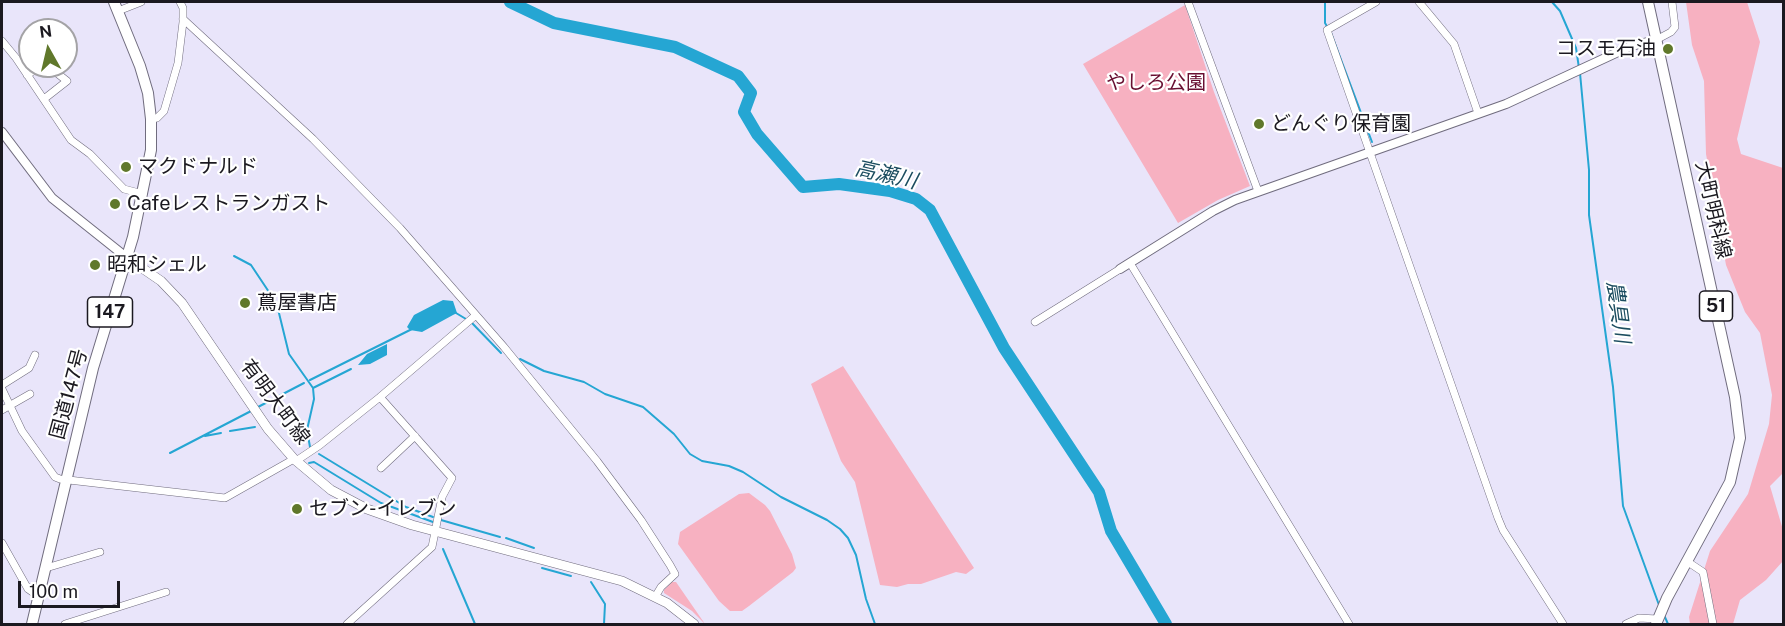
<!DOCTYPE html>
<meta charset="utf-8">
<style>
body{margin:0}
#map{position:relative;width:1785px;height:626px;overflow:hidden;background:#e9e5fa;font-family:"Public Sans",sans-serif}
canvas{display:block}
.frame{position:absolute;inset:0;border:3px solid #1b1920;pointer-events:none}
.north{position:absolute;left:18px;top:18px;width:60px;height:60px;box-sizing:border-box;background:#fff;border:2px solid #a4a3a6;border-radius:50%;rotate:352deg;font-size:16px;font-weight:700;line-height:24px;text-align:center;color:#1b1920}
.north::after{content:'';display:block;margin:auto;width:21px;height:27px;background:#60782b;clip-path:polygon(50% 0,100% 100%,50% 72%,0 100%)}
.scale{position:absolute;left:18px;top:581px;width:102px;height:27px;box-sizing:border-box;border:3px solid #1b1920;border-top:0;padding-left:8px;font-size:18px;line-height:21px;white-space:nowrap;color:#1b1920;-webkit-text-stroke:4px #fff;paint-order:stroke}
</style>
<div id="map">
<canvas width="1785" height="626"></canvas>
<div class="frame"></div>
<div class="north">N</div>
<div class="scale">100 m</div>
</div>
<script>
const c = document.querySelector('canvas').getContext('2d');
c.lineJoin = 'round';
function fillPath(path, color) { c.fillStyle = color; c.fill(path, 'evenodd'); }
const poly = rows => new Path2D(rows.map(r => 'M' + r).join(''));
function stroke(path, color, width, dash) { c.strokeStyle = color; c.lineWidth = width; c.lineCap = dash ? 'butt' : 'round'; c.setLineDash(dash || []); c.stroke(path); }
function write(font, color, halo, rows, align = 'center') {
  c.font = font + ' "Public Sans","Noto Sans JP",sans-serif'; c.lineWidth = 4.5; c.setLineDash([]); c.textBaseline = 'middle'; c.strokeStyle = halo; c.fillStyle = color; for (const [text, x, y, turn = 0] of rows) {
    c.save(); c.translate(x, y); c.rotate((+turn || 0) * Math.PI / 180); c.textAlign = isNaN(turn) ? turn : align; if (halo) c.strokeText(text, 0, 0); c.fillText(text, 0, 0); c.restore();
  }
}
fillPath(poly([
 [1686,2,1747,2,1760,42,1737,139,1741,154,1783,168,1784,472,1770,486,1783,530,1783,561,1766,580,1740,600,1733,624,1690,624,1689,617,1710,551,1748,494,1769,424,1772,395,1760,333,1745,312,1726,265,1706,154,1704,81,1692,45],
 [1185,5,1214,92,1250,186,1218,200,1178,223,1083,64],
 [843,366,974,568,966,574,956,572,921,584,908,584,897,587,880,585,855,482,841,461,811,384],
 [749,493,765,505,770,511,792,554,796,568,793,572,749,606,742,611,730,611,719,601,678,544,680,532,739,494],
 [672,582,676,582,705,624,692,611,664,593,664,590]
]), '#f7b1c1');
fillPath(poly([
 [443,300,453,301,457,313,453,315,422,332,410,330,407,327,414,315],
 [387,344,387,355,370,364,358,365,367,354]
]), '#25a6d3');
stroke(poly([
 [1325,2,1325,23,1328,28],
 [1552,2,1560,11,1576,48,1579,68],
 [1331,33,1372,142],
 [1580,73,1589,170,1589,215,1613,387,1623,506,1659,605],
 [234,256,251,265,273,298,277,305,289,354,313,388,351,369],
 [456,313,466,319],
 [471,322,501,353],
 [520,359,544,371,584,382,605,394,643,407,674,434,690,454,702,461,729,466,743,472,781,497,827,520,840,529,848,538,856,555,866,599,875,624],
 [310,380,412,329],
 [258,407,304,383],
 [230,431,255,427],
 [205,436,221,433],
 [310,447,307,430,314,399,313,388],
 [170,453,253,410],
 [319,454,406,507,433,517],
 [309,463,314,462,381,503,433,522],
 [441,520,500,537],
 [506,538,534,548],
 [443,549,475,624],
 [542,568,571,576],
 [591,582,605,604,604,624],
 [1664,615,1668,624]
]), '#25a6d3', 2);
stroke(poly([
 [510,2,554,23,675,47,738,76,751,93,744,112,757,134,803,187,839,184,890,191,916,199,930,210,1004,348,1099,492,1111,531,1166,624]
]), '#25a6d3', 12);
const minor = poly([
 [1188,2,1258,191],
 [1376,2,1327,30,1498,518,1503,530,1563,624],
 [1419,2,1454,44,1478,113],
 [118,11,141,2],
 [183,19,313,139,400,228,504,347,597,461,641,520,670,565,675,574,661,587,655,597],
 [1656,40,1671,32,1675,27,1672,2],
 [2,41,16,58,71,140,90,154,124,189,143,194],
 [27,75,41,66],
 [44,99,67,81,48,66],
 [151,119,157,118,164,111,178,63,183,22,183,8,180,2],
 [1130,263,1349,624],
 [1035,322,1120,269],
 [2,385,29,368,35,355],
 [2,389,22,431,55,477,60,479,225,498,294,459],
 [2,410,30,394],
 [296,461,320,445,380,397,476,315],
 [381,468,415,436],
 [2,543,28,589,38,596],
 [1688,562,1703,572,1713,624],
 [46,568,100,552],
 [65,624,166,592],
 [347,624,432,547,442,497,452,478,380,397],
 [1626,624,1639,618,1657,619]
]);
const tertiary = poly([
 [2,132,52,198,126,257],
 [1120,269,1213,211,1235,200,1506,104,1631,46,1656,40]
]);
const secondary = poly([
 [126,257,161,281,182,303,268,429,294,459,331,490,367,509,412,525,622,581,667,603,694,624]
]);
const primary = poly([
 [1648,2,1735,397,1740,438,1730,482,1667,598,1656,624]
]);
const trunk = poly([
 [32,624,93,368,133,237,151,150,151,119,148,93,140,66,114,2]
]);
stroke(minor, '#706c7e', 8);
stroke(tertiary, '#706c7e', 10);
stroke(secondary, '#706c7e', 10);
stroke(primary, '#706c7e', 12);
stroke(trunk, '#706c7e', 12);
stroke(minor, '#fff', 7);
stroke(tertiary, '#fff', 8);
stroke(secondary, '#fff', 9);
stroke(primary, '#fff', 10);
stroke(trunk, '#fff', 10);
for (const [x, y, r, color] of [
 [1668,49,6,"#60782b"],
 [1259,124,6,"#60782b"],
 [126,167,6,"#60782b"],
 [115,204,6,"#60782b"],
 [95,265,6,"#60782b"],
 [245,303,6,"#60782b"],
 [297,509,6,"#60782b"]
]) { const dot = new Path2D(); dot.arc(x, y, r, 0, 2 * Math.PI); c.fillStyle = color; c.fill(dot); stroke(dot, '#fff', 2); }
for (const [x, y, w] of [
 [1716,306,33],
 [110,312,45]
]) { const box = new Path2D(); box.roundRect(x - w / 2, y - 15, w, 30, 4.5); c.fillStyle = '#fff'; c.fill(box); stroke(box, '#1b1920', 1.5); }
write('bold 18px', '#1b1920', null, [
 ["51",1716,306],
 ["147",110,312]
]);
write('20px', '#1b1920', '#fff', [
 ["コスモ石油",1656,49,"right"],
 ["どんぐり保育園",1271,124],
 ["マクドナルド",138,167],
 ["Cafeレストランガスト",127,204],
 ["昭和シェル",107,265],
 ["蔦屋書店",257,303],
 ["セブン-イレブン",309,509]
], 'left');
write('20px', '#680f31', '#fff', [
 ["やしろ公園",1156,83]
]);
write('20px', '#1b1920', '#fff', [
 ["大町明科線",1713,210,77],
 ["国道147号",69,394,-75],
 ["有明大町線",275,402,53]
]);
write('italic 21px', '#1c4d60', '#fff', [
 ["高瀬川",886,175,13],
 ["農具川",1618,312,82]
]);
</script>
